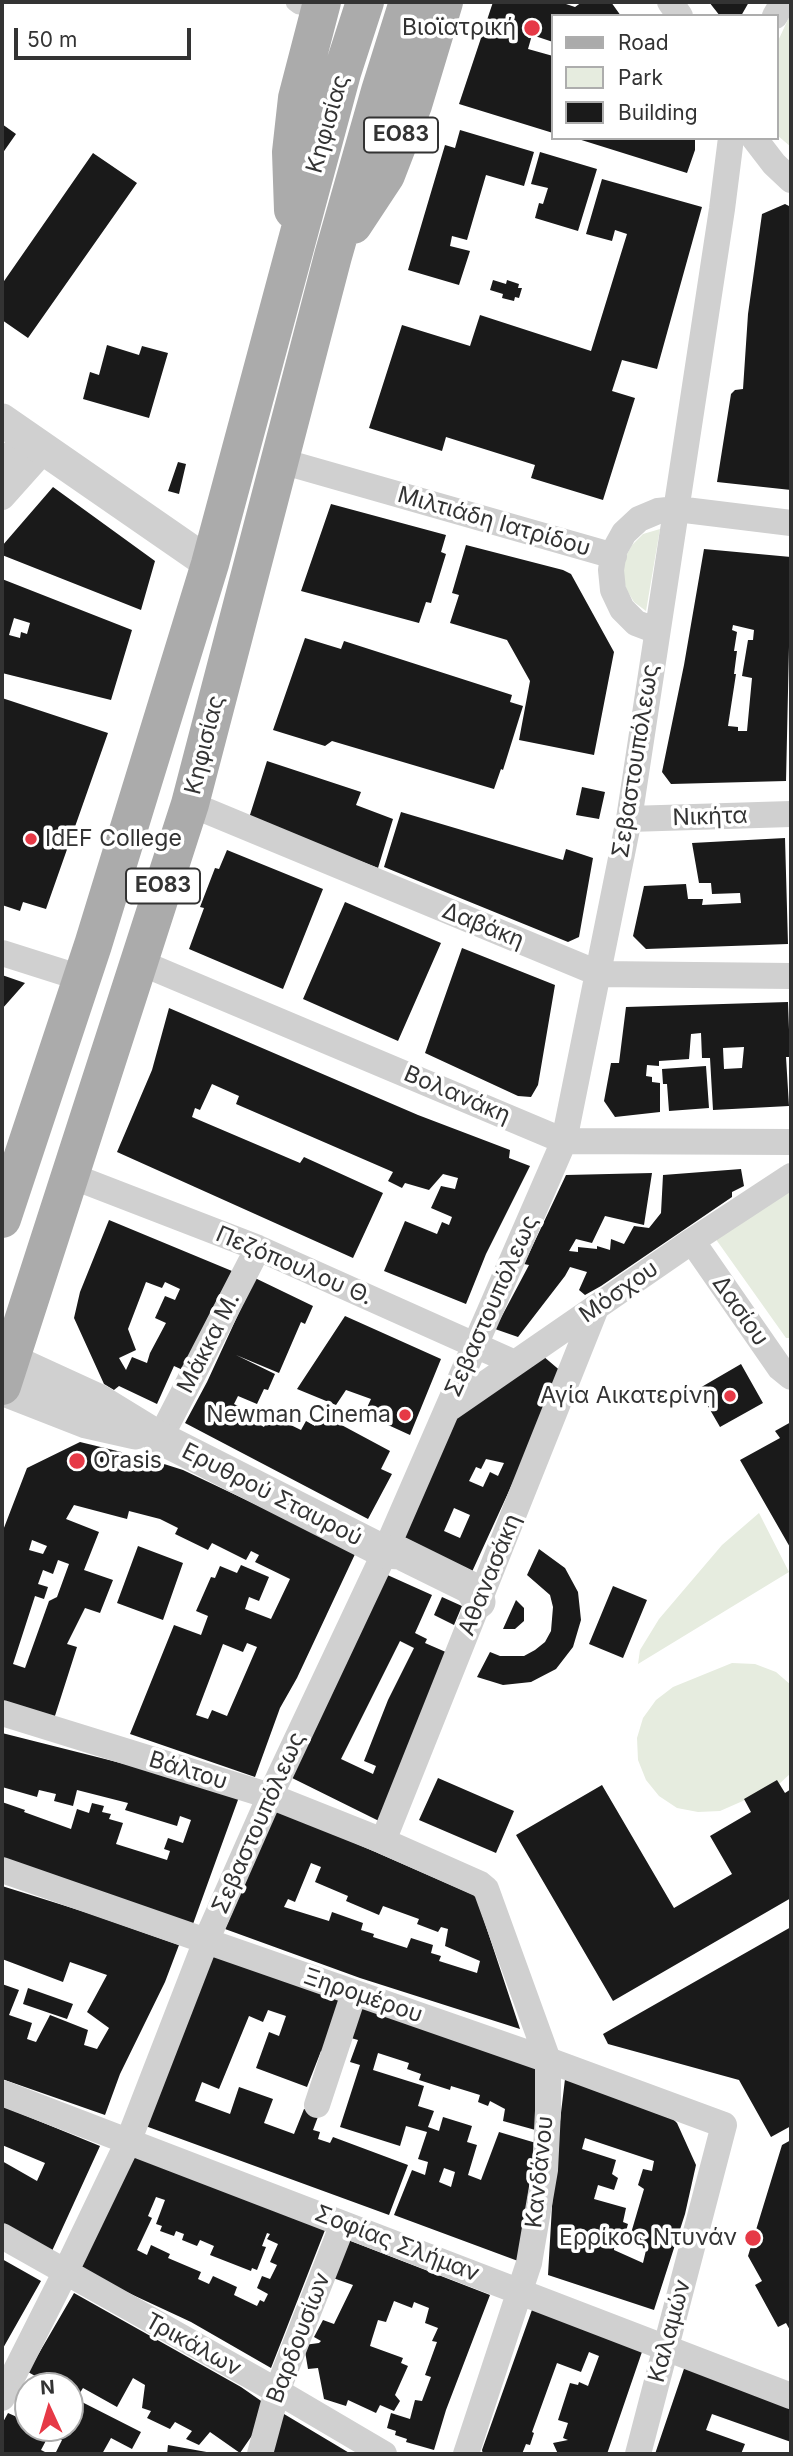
<!DOCTYPE html>
<meta charset="utf-8">
<style>
body{margin:0}
#map{position:relative;width:793px;height:2456px;overflow:hidden;background:#fff;font-family:Inter,sans-serif}
canvas{display:block}
.frame{position:absolute;inset:0;border:4px solid #333;pointer-events:none}
.legend{position:absolute;left:551px;top:14px;width:228px;height:126px;box-sizing:border-box;background:#fff;border:2px solid #adadad;margin:0;padding:9px 12px;list-style:none;font-size:21px;color:#333}
.legend li{display:flex;align-items:center;gap:14px;height:35px}
.legend b{width:35px;border:2px solid #adadad}
.north{position:absolute;left:14px;top:2372px;width:70px;height:70px;box-sizing:border-box;background:#fff;border:2px solid #adadad;border-radius:50%;rotate:356deg;font-size:19px;font-weight:700;line-height:28px;text-align:center;color:#333}
.north::after{content:'';display:block;margin:auto;width:24px;height:32px;background:#e63946;clip-path:polygon(50% 0,100% 100%,50% 72%,0 100%)}
.scale{position:absolute;left:14px;top:28px;width:177px;height:32px;box-sizing:border-box;border:4px solid #333;border-top:0;padding-left:9px;font-size:21px;line-height:24px;white-space:nowrap;color:#333;-webkit-text-stroke:5px #fff;paint-order:stroke}
</style>
<div id="map">
<canvas width="793" height="2456"></canvas>
<div class="frame"></div>
<ul class="legend">
<li><b style="height:9px;background:#ababab"></b>Road</li>
<li><b style="height:19px;background:#e6ecdf"></b>Park</li>
<li><b style="height:19px;background:#1a1a1a"></b>Building</li>
</ul>
<div class="north">N</div>
<div class="scale">50 m</div>
</div>
<script>
const c = document.querySelector('canvas').getContext('2d');
c.lineJoin = 'round';
function fillPath(path, color) { c.fillStyle = color; c.fill(path, 'evenodd'); }
const poly = rows => new Path2D(rows.map(r => 'M' + r).join(''));
function stroke(path, color, width, dash) { c.strokeStyle = color; c.lineWidth = width; c.lineCap = dash ? 'butt' : 'round'; c.setLineDash(dash || []); c.stroke(path); }
function write(font, color, halo, rows, align = 'center') {
  c.font = font + ' Inter,sans-serif'; c.lineWidth = 7; c.setLineDash([]); c.textBaseline = 'middle'; c.strokeStyle = halo; c.fillStyle = color; for (const [text, x, y, turn = 0] of rows) {
    c.save(); c.translate(x, y); c.rotate((+turn || 0) * Math.PI / 180); c.textAlign = isNaN(turn) ? turn : align; if (halo) c.strokeText(text, 0, 0); c.fillText(text, 0, 0); c.restore();
  }
}
fillPath(poly([
 [791,13,791,147,777,135,777,43],
 [660,529,646,611,634,602,626,589,623,574,625,558,632,545,643,534],
 [791,1188,791,1338,786,1338,715,1238],
 [759,1513,789,1572,638,1664,640,1650,659,1619,722,1545],
 [732,1663,755,1664,776,1672,791,1685,791,1773,777,1786,720,1811,698,1812,677,1808,659,1796,646,1780,638,1760,637,1738,643,1718,656,1700,673,1687]
]), '#e6ecdf');
fillPath(poly([
 [493,2,560,2,575,7,582,2,611,2,621,16,553,16,553,42,532,35,528,49,553,56,553,133,459,104],
 [709,2,749,2,741,16,720,16],
 [2,124,16,134,2,154],
 [460,130,534,152,524,186,486,175,467,240,452,236,450,246,470,251,459,285,408,270,445,145,455,148],
 [575,138,695,138,695,150,687,173],
 [540,152,597,169,578,231,535,218,539,203,543,204,548,188,531,184],
 [93,153,137,183,28,338,2,320,2,284],
 [602,179,702,207,657,369,622,360,612,391,635,398,603,500,531,478,535,465,446,437,442,451,369,428,402,325,470,346,480,315,591,351,627,234,615,230,612,241,586,234],
 [785,204,791,207,791,490,717,482,731,394,735,390,743,389,748,314,762,214],
 [493,280,506,284,507,280,519,284,518,288,522,288,519,298,515,297,514,301,502,298,503,294,490,290],
 [107,345,139,355,142,346,168,353,149,418,83,399,90,372,99,375],
 [178,462,186,464,179,494,168,491],
 [53,487,155,561,141,610,2,555,2,546],
 [331,504,446,535,441,552,446,554,431,603,426,602,419,623,301,591],
 [466,545,563,570,571,574,614,652,594,755,519,740,530,681,507,640,450,623,459,595,452,593],
 [704,549,791,557,786,781,671,784,662,772,684,665],
 [733,625,754,630,753,640,748,640,742,676,752,678,747,731,738,731,738,727,728,726,736,674,734,674,737,651,734,651,737,632,732,630],
 [2,579,132,630,111,700,2,673],
 [14,618,30,623,27,634,21,632,20,638,9,635],
 [305,638,341,649,344,641,512,695,510,702,523,706,503,770,501,769,494,789,332,741,325,746,273,730],
 [2,698,108,733,46,909,23,902,20,911,2,905],
 [267,761,361,792,356,805,393,819,378,868,249,818],
 [582,787,605,792,599,819,576,815],
 [401,812,563,860,566,849,593,858,579,937,568,942,384,867],
 [785,838,788,944,646,949,633,936,644,886,686,884,688,899,703,899,702,905,741,903,740,893,712,894,711,883,699,883,692,843],
 [227,850,323,889,283,989,189,949,204,908,200,907,215,868,219,869],
 [345,902,441,943,398,1041,303,999],
 [462,948,555,985,538,1085,531,1097,518,1096,425,1053],
 [2,975,25,983,2,1009],
 [788,1002,790,1057,786,1057,789,1106,713,1110,710,1058,702,1058,701,1033,691,1034,689,1059,659,1061,659,1066,647,1065,646,1076,652,1077,652,1082,660,1083,660,1112,615,1117,604,1101,611,1063,619,1063,626,1007],
 [744,1047,742,1068,724,1069,723,1048],
 [169,1008,418,1115,510,1150,509,1158,530,1166,486,1254,466,1304,384,1271,405,1221,437,1234,442,1222,449,1225,452,1217,431,1208,441,1186,455,1189,458,1178,443,1174,429,1190,405,1183,402,1188,388,1181,393,1172,236,1104,239,1096,212,1084,200,1110,195,1108,192,1117,300,1163,304,1157,383,1193,353,1258,117,1152,152,1070],
 [706,1066,709,1108,669,1111,667,1084,663,1084,662,1069],
 [741,1169,744,1186,732,1192,732,1197,601,1286,585,1295,579,1290,587,1272,570,1267,565,1276,518,1337,495,1329,529,1265,524,1264,566,1175,652,1173,644,1225,605,1216,592,1243,576,1239,569,1251,578,1252,578,1247,597,1249,597,1246,610,1250,611,1239,624,1244,634,1226,649,1228,661,1213,663,1175],
 [109,1220,232,1271,185,1371,174,1366,157,1404,119,1386,114,1390,104,1384,74,1318,80,1292],
 [146,1282,162,1288,165,1282,180,1289,175,1300,165,1296,155,1318,166,1323,150,1353,147,1363,132,1357,126,1370,119,1358,136,1350,128,1329],
 [255,1278,313,1306,305,1324,301,1322,279,1373,236,1355,275,1374,268,1390,264,1389,257,1404,238,1396,234,1404,256,1415,253,1421,264,1427,270,1415,301,1430,306,1421,315,1426,321,1414,390,1451,381,1469,392,1474,368,1519,185,1423,207,1382],
 [345,1316,441,1359,410,1435,364,1414,371,1399,346,1390,336,1405,297,1389],
 [543,1356,563,1373,471,1574,399,1541,453,1419],
 [486,1459,504,1463,498,1476,490,1472,483,1487,469,1481,476,1467,481,1469],
 [454,1508,470,1515,460,1538,444,1531],
 [741,1364,763,1403,720,1427,698,1389],
 [791,1422,790,1453,791,1549,740,1460,780,1438,775,1431],
 [80,1442,142,1457,183,1470,356,1552,297,1678,280,1708,255,1777,130,1734,174,1625,201,1635,208,1616,196,1611,211,1577,215,1578,220,1566,237,1573,241,1565,269,1577,259,1601,249,1597,245,1609,271,1619,290,1579,255,1562,259,1555,251,1551,246,1560,212,1543,208,1550,175,1534,178,1528,160,1519,129,1511,127,1519,74,1505,66,1519,99,1532,84,1570,113,1580,100,1613,85,1608,67,1644,77,1647,53,1722,2,1706,2,1533,27,1468],
 [32,1540,47,1546,43,1554,29,1550],
 [58,1560,69,1564,57,1597,49,1601,25,1668,13,1664,35,1596,44,1599,48,1587,38,1584,43,1570,53,1574],
 [247,1643,257,1647,227,1716,212,1710,208,1719,196,1715,223,1644,243,1652],
 [138,1546,183,1563,163,1620,117,1603],
 [539,1549,565,1568,578,1592,581,1620,573,1647,556,1669,531,1682,503,1685,477,1677,490,1652,500,1656,524,1656,535,1650,545,1642,551,1631,553,1607,550,1595,527,1575],
 [383,1573,432,1595,415,1633,427,1639,425,1643,448,1653,379,1821,286,1775],
 [400,1641,414,1648,388,1700,364,1761,376,1766,373,1774,341,1759],
 [613,1586,647,1600,623,1658,589,1644],
 [442,1597,462,1606,454,1625,434,1615],
 [516,1600,524,1608,524,1621,515,1629,503,1629],
 [2,1733,192,1781,239,1797,193,1924,2,1860,2,1802,25,1810,24,1812,71,1829,77,1809,89,1813,92,1803,104,1806,102,1812,111,1814,109,1819,123,1823,116,1844,167,1860,170,1851,164,1849,168,1838,183,1843,191,1820,180,1816,177,1826,125,1810,128,1803,77,1790,73,1806,54,1801,56,1794,39,1790,37,1797,2,1787],
 [438,1778,514,1811,496,1853,419,1820],
 [777,1780,785,1793,791,1789,791,1898,613,2001,516,1835,602,1785,674,1908,732,1874,710,1836,751,1812,744,1799],
 [277,1809,476,1896,520,2029,360,1978,225,1929],
 [311,1863,321,1867,315,1882,348,1896,346,1901,379,1915,383,1906,419,1919,417,1924,438,1932,441,1927,448,1929,445,1946,480,1961,477,1973,439,1961,441,1956,431,1953,433,1945,411,1938,407,1948,373,1937,374,1934,361,1930,363,1923,332,1912,329,1921,284,1907,288,1899,295,1902],
 [2,1886,88,1913,179,1945,165,1982,120,2074,105,2115,2,2079,2,1984,19,1990,9,2015,32,2023,27,2039,36,2042,50,2015,88,2030,84,2045,97,2049,109,2028,87,2012,107,1975,70,1962,63,1982,2,1959],
 [791,1927,791,2126,771,2137,739,2080,608,2044,603,2034],
 [209,1951,346,1999,328,2052,321,2051,307,2087,256,2068,269,2032,279,2036,286,2016,268,2010,263,2022,249,2016,219,2089,202,2082,195,2101,230,2114,239,2087,273,2099,264,2123,294,2134,304,2109,319,2114,313,2130,320,2132,318,2139,330,2143,333,2137,408,2165,389,2215,140,2124],
 [28,1988,73,2004,67,2019,23,2004],
 [362,2006,535,2062,539,2131,503,2121,505,2109,490,2101,488,2106,478,2102,480,2095,451,2086,450,2090,419,2080,421,2074,407,2069,409,2063,378,2053,373,2070,424,2086,418,2106,434,2111,428,2127,439,2131,443,2117,472,2126,467,2142,477,2145,468,2175,481,2180,499,2132,536,2143,518,2261,394,2215,412,2170,425,2175,428,2162,418,2159,427,2132,406,2126,400,2146,340,2127,360,2065,350,2062,358,2040,351,2038],
 [444,2168,455,2172,451,2187,439,2182],
 [565,2079,670,2116,677,2123,696,2165,685,2214,654,2310,548,2275,554,2172],
 [585,2138,654,2161,652,2171,643,2169,638,2185,644,2189,629,2240,647,2246,643,2263,614,2250,615,2235,624,2238,628,2224,623,2222,626,2208,594,2199,598,2185,614,2190,618,2178,612,2174,616,2160,582,2149],
 [2,2106,100,2146,52,2251,2,2226,2,2161,37,2181,45,2163,2,2145],
 [791,2140,791,2332,786,2323,778,2327,755,2285,762,2281,748,2256,782,2145],
 [130,2146,327,2225,271,2368,191,2322,75,2268],
 [156,2197,165,2200,156,2224,162,2226,160,2231,174,2236,176,2231,184,2234,182,2240,197,2246,200,2240,214,2246,210,2255,251,2271,252,2268,257,2270,266,2247,262,2246,267,2233,270,2234,267,2239,278,2244,270,2262,277,2265,270,2279,262,2276,257,2288,268,2294,264,2302,260,2300,257,2306,234,2295,237,2287,213,2276,209,2284,198,2279,201,2272,168,2258,170,2254,151,2245,147,2255,137,2250,152,2218,148,2216],
 [348,2240,490,2295,446,2410,434,2450,406,2442,407,2439,395,2435,396,2431,387,2428,391,2413,410,2419,415,2400,422,2401,431,2377,425,2375,437,2342,432,2341,438,2328,425,2323,429,2308,414,2302,412,2308,394,2301,386,2322,378,2320,372,2339,370,2346,403,2358,401,2363,408,2366,395,2395,400,2401,394,2411,380,2405,376,2413,348,2400,346,2406,324,2399,318,2368,308,2369,304,2345,319,2343,321,2341,314,2337,323,2320,334,2324,353,2285,333,2278],
 [2,2259,41,2281,2,2350],
 [74,2293,241,2387,267,2405,264,2418,240,2453,210,2432,199,2445,186,2439,192,2431,175,2422,170,2429,147,2418,151,2411,142,2408,145,2385,133,2378,117,2407,83,2388,76,2399,141,2432,132,2449,111,2438,102,2454,55,2454,62,2440,50,2433,41,2450,49,2454,2,2454,2,2424,8,2413,26,2421,28,2417,28,2428,70,2428,70,2386,44,2386,46,2382,28,2372],
 [533,2307,644,2346,607,2454,558,2454,553,2443,568,2440,563,2438,568,2423,558,2420,570,2383,578,2385,579,2382,588,2386,599,2356,589,2352,581,2372,557,2363,532,2432,534,2433,530,2445,526,2444,522,2454,483,2454,482,2450],
 [688,2357,791,2396,791,2442,712,2414,706,2430,745,2444,741,2454,655,2454],
 [279,2411,351,2454,265,2454],
 [168,2445,212,2453,212,2454,167,2454]
]), '#1a1a1a');
stroke(poly([
 [295,2,299,5]
]), '#d0d0d0', 19);
stroke(poly([
 [670,2,680,16],
 [775,16,783,2],
 [754,138,774,164,791,180],
 [281,461,614,556],
 [2,465,27,437],
 [2,497,44,450],
 [657,631,636,623,622,609,613,590,611,570,614,551,624,533,639,519,658,511,677,509,791,523],
 [190,804,600,974,791,976],
 [629,819,791,814],
 [2,953,81,978],
 [139,962,564,1141,791,1142],
 [69,1175,258,1248,515,1363],
 [692,1241,780,1368,791,1377],
 [447,1410,692,1241,791,1176],
 [160,1438,258,1248],
 [2,1713,270,1796,383,1841,480,1884,486,1889,548,2060,548,2111,545,2170,529,2263,466,2454],
 [383,1841,596,1308],
 [2,1870,548,2060,724,2125,638,2454],
 [2,2093,791,2396],
 [317,2105,354,1993],
 [2,2236,277,2391,384,2454],
 [2,2398,65,2273,128,2142,206,1941,270,1796,385,1552,564,1141,629,819,722,209,731,138],
 [260,2454,277,2391,343,2224]
]), '#d0d0d0', 26);
stroke(poly([
 [2,420,210,564],
 [2,1356,98,1400,160,1438,385,1552,400,1553,471,1588,479,1602],
 [2,1389,86,1422,135,1433]
]), '#d0d0d0', 33);
stroke(poly([
 [293,210,291,152,297,98,322,2],
 [353,225,386,175,413,105,444,2],
 [2,1219,93,945,210,564,342,73,365,2],
 [2,1386,190,804,333,256,380,91,408,2]
]), '#ababab', 38);
for (const [x, y, r, color] of [
 [532,28,9,"#e63946"],
 [31,839,7,"#e63946"],
 [730,1396,7,"#e63946"],
 [405,1415,7,"#e63946"],
 [77,1461,9,"#e63946"],
 [753,2238,9,"#e63946"]
]) { const dot = new Path2D(); dot.arc(x, y, r, 0, 2 * Math.PI); c.fillStyle = color; c.fill(dot); stroke(dot, '#fff', 2.5); }
for (const [x, y, w] of [
 [401,135,74],
 [163,886,74]
]) { const box = new Path2D(); box.roundRect(x - w / 2, y - 17.5, w, 35, 5); c.fillStyle = '#fff'; c.fill(box); stroke(box, '#333', 2); }
write('bold 21px', '#333', null, [
 ["ΕΟ83",401,135],
 ["ΕΟ83",163,886]
]);
write('23px', '#333', '#fff', [
 ["Βιοϊατρική",516,28],
 ["IdEF College",45,839,"left"],
 ["Αγία Αικατερίνη",716,1396],
 ["Newman Cinema",391,1415],
 ["Orasis",93,1461,"left"],
 ["Ερρίκος Ντυνάν",737,2238]
], 'right');
write('23px', '#333', '#fff', [
 ["Κηφισίας",328,124,-74],
 ["Μιλτιάδη Ιατρίδου",494,522,16],
 ["Κηφισίας",205,745,-76],
 ["Σεβαστουπόλεως",636,761,-81],
 ["Νικήτα",710,817,-2],
 ["Δαβάκη",483,926,22],
 ["Βολανάκη",457,1095,23],
 ["Πεζόπουλου Θ.",294,1266,23],
 ["Μόσχου",619,1292,-35],
 ["Σεβαστουπόλεως",492,1306,-66],
 ["Δασίου",740,1311,55],
 ["Μάκκα Μ.",209,1343,-63],
 ["Ερυθρού Σταυρού",272,1495,27],
 ["Αθανασάκη",490,1575,-68],
 ["Βάλτου",188,1771,17],
 ["Σεβαστουπόλεως",259,1823,-66],
 ["Ξηρομέρου",363,1996,19],
 ["Κανδάνου",540,2172,-84],
 ["Σοφίας Σλήμαν",397,2244,21],
 ["Καλαμών",670,2331,-75],
 ["Βαρδουσίων",299,2338,-69],
 ["Τρικάλων",193,2345,29]
]);
</script>
